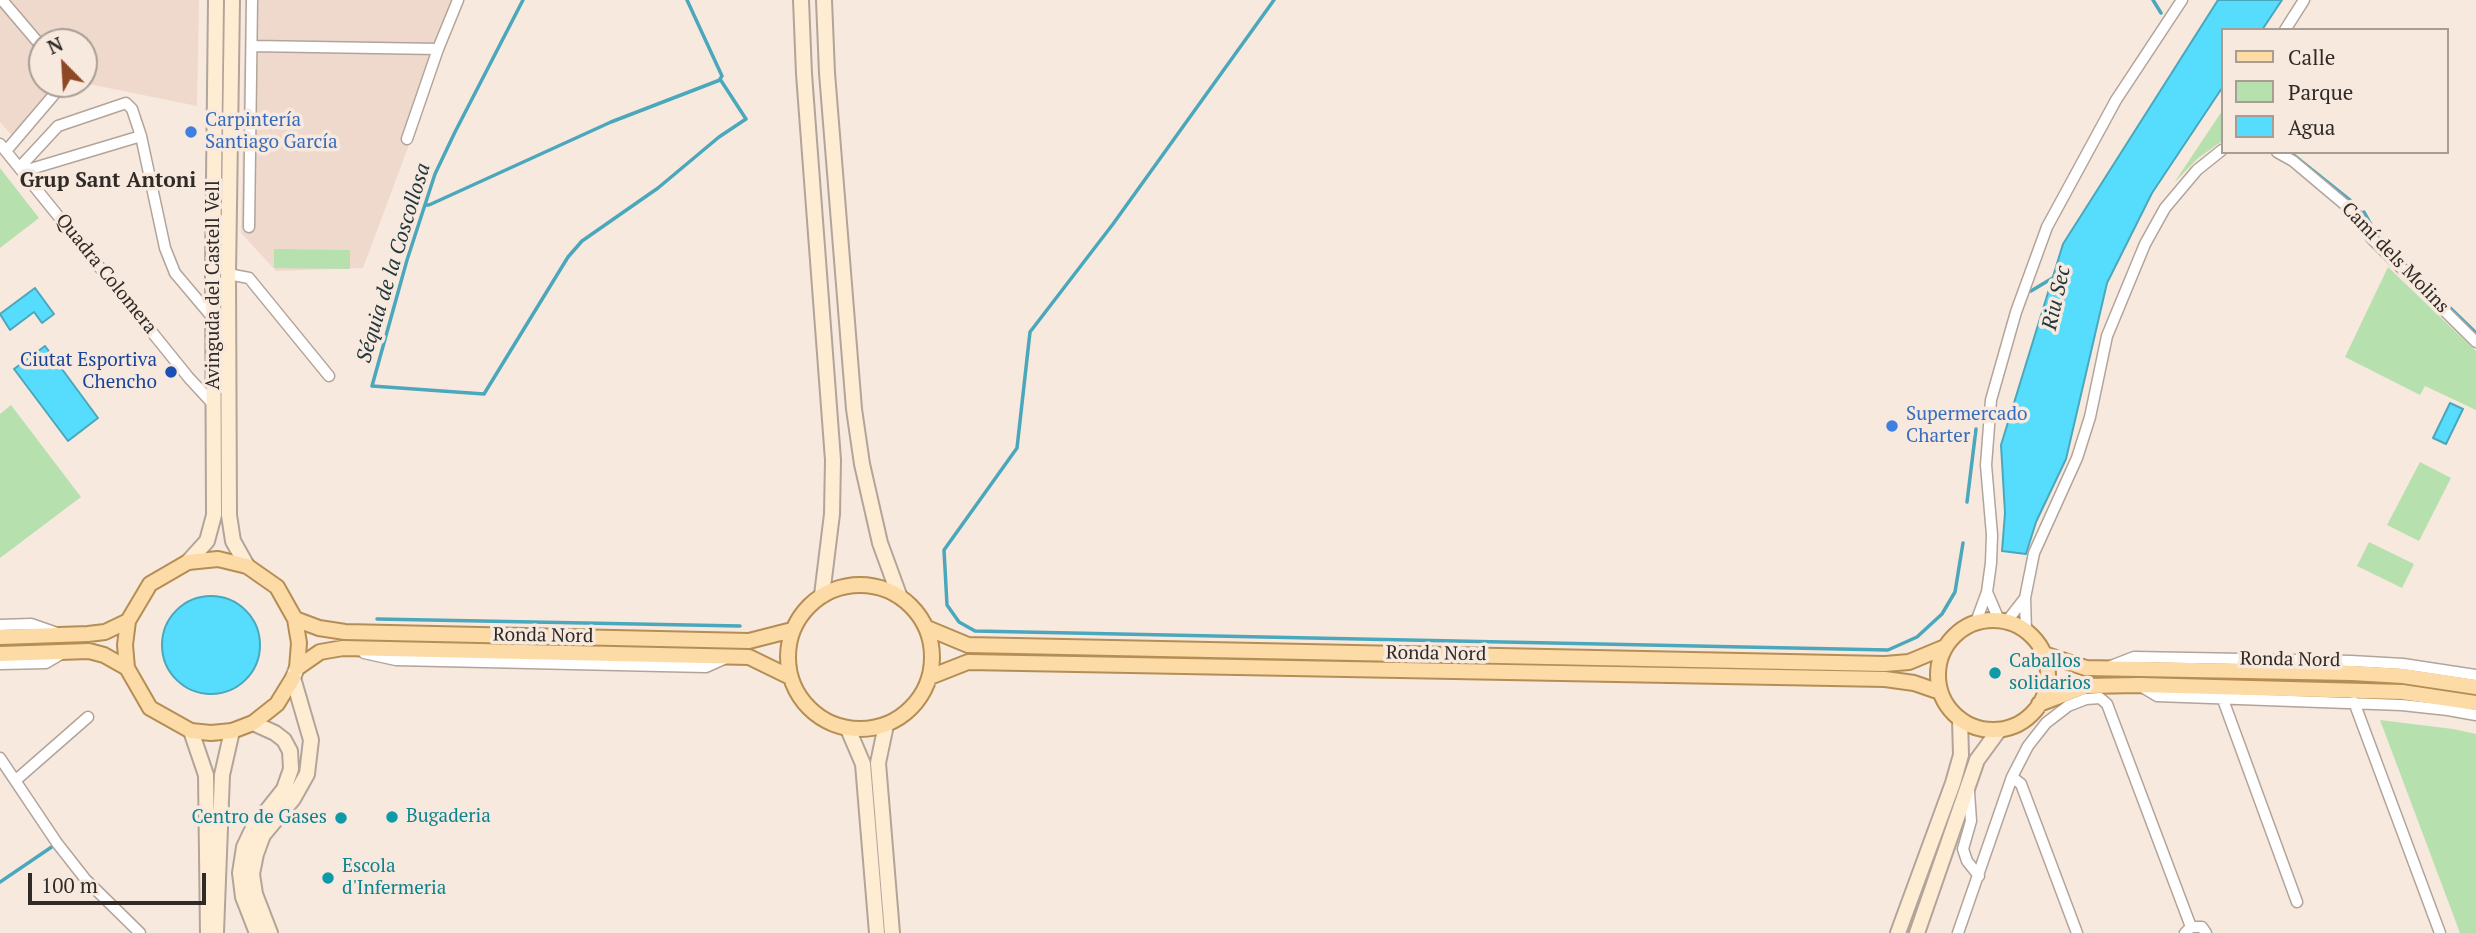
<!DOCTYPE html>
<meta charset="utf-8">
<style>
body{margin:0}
#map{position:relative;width:2476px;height:933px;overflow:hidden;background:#f8e9de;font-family:"PT Serif",serif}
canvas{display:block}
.legend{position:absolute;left:2221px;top:28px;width:228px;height:126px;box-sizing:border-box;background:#f8e9de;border:2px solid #a89d95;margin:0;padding:9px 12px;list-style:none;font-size:21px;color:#302b27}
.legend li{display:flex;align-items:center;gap:14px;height:35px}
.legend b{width:35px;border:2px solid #a89d95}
.north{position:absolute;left:28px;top:28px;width:70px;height:70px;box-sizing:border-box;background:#f8e9de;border:2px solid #a89d95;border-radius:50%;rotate:336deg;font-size:19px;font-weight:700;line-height:28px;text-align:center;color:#302b27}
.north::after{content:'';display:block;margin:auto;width:24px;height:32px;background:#8f4824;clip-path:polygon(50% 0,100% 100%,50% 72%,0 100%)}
.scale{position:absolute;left:28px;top:873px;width:178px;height:32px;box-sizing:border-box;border:4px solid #302b27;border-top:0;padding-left:9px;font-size:21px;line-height:24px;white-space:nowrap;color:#302b27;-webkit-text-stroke:5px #f8e9de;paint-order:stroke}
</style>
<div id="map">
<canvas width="2476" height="933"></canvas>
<ul class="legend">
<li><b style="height:9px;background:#fddba7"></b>Calle</li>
<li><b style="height:19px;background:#b7e0af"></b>Parque</li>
<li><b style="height:19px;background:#56dcfc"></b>Agua</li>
</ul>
<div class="north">N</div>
<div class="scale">100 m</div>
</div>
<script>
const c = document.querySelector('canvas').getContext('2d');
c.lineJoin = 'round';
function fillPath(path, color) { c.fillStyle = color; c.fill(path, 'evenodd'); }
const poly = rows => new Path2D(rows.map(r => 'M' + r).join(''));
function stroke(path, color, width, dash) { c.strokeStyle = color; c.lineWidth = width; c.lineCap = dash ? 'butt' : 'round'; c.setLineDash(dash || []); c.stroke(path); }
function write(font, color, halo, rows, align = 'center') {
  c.font = font + ' "PT Serif",serif'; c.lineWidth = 7; c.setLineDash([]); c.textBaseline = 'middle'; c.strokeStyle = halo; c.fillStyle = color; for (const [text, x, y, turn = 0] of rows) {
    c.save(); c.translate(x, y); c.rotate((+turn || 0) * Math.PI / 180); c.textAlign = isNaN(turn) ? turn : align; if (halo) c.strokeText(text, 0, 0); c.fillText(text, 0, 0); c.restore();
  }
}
fillPath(poly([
 [0,0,199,0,197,106,84,83,84,42,42,42,42,84,68,84,15,139,0,122],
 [245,0,463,0,363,268,276,271,241,233]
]), '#efd9cd');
fillPath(poly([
 [2222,111,2222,141,2197,159,2174,183],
 [0,168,39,218,0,248],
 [274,249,350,250,350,269,274,268],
 [2388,267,2476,351,2476,410,2425,386,2420,395,2345,357],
 [11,405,81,497,0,558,0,414],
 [2420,462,2451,478,2419,541,2387,525],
 [2369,542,2414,564,2402,588,2357,566],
 [2380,720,2453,729,2476,734,2476,933,2460,933]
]), '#b7e0af');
const water = poly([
 [2218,0,2282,0,2262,30,2222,30,2222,88,2152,193,2107,283,2066,459,2036,522,2026,554,2002,551,2005,513,2001,445,2063,244,2218,0],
 [35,288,54,314,42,323,34,312,10,330,0,314,35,288],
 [45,346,98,418,68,441,14,369,45,346],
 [2450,403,2463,409,2446,444,2433,438,2450,403],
 '162 645a49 49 0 1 1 98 0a49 49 0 1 1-98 0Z'
]);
fillPath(water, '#56dcfc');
stroke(water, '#4ba7bc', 2);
stroke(poly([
 [523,0,455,132,435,174,407,260,372,386,484,394,568,257,582,241,658,188,719,137,746,119,720,79,722,76,687,0],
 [1274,0,1113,224,1030,332,1017,448,944,550,947,605,959,622,975,631,1888,650,1917,637,1942,614,1955,592,1963,543],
 [2153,0,2161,13],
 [2290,152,2355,204],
 [426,205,429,205,611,122,720,80],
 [2364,212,2379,239,2476,333],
 [2031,291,2056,276],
 [1967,502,1976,429],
 [377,619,740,626],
 [0,882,56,844]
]), '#4ba7bc', 3.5);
const street = poly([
 [2,0,42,47],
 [2285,30,2304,0],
 [252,46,438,49],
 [407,139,438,49,458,0],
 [0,144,189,378,213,404],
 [6,151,63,84],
 [2277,152,2293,161,2356,214,2372,239,2476,342],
 [20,167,58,126,126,103,132,109,141,136,165,248,175,273,213,318],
 [24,171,141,136],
 [249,227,252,0],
 [228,274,249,278,329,376],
 [1987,592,1999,620],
 [2007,621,2025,598],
 [1976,622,1987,592,1991,563,1992,535,1986,465,1991,400,2016,312,2047,227,2116,100,2182,0],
 [0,625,31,624,57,633],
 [2026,631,2025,598,2034,553,2077,458,2090,417,2107,336,2145,244,2165,208,2197,170,2222,150],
 [364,653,396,660,706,667,724,659],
 [0,664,46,663,63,653],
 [2111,666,2134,657,2351,661,2403,664,2476,675],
 [2142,687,2157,696,2402,705,2448,710,2476,715],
 [2222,697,2297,902],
 [2354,702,2440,933],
 [0,758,57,843,86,880,140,933],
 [2012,777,2021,784,2077,933],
 [16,780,88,717],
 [1969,792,1971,821,1963,849,1967,861,1979,876],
 [1958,933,2012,777,2028,746,2046,723,2068,706,2086,699,2100,698,2107,704,2191,927],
 [2185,933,2191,927,2202,927,2206,933]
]);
const secondary = poly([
 [232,0,228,274,229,515,233,541,247,566],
 [801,0,804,74,833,460,832,514,822,595],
 [824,0,827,73,854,409,862,464,880,543,899,595],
 [188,562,207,541,214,515,213,271,216,0],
 [253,723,275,733,284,740,290,751,291,769,284,789,253,828,244,847,240,873,243,897,257,933],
 [886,725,878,763,892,933],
 [848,729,863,764,877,933],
 [191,731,206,775,208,933],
 [216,932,222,775,232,731],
 [270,933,255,894,252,874,256,854,263,835,293,799,307,774,311,740,293,678,296,670],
 [1898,933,1953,783,1961,755,1960,719],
 [1917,933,1977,760,1999,730]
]);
const primary = poly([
 '788 657a72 72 0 1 1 144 0a72 72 0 1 1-144 0Z',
 [295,619,319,628,345,632,749,641,792,630],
 '1938 675a55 55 0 1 1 110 0a55 55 0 1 1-110 0Z',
 [927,628,968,645,1885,664,1909,662,1945,647],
 [0,637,88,634,105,632,128,621],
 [0,654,89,651,104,655,127,668],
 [2044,654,2086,668,2352,673,2403,676,2476,687],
 [297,668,320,652,343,648,749,657,790,677],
 [930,677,968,662,1885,679,1914,683,1940,692],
 [293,678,277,704,253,723,232,731,211,733,191,731,150,708,127,668,125,645,128,621,150,584,188,562,218,559,247,566,277,587,295,619,299,643,297,668],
 [2039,704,2086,686,2139,685,2402,692,2476,703]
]);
stroke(street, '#b2a49a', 13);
stroke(secondary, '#b2a49a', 18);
stroke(primary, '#b48e54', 18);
stroke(street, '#fff', 10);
stroke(secondary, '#feedd3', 14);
stroke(primary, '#fddba7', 14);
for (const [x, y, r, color] of [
 [191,132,7,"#3f7fe0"],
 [171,372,7,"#1a4fb4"],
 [1892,426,7,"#3f7fe0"],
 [1995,673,7,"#0f9aa8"],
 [392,817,7,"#0f9aa8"],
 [341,818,7,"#0f9aa8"],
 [328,878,7,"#0f9aa8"]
]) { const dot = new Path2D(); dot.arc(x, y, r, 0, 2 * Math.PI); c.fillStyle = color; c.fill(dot); stroke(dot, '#f8e9de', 2.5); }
write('19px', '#366cbe', '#f8e9de', [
 ["Carpintería",205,121],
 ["Santiago García",205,143],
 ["Supermercado",1906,415],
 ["Charter",1906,437]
], 'left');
write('19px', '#302b27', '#f8e9de', [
 ["Camí dels Molins",2395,258,46],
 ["Quadra Colomera",106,274,51],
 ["Avinguda del Castell Vell",214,285,-90],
 ["Ronda Nord",543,636,1],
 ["Ronda Nord",1436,654,1],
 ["Ronda Nord",2290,660,1]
]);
write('19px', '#164399', '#f8e9de', [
 ["Ciutat Esportiva",157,361],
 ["Chencho",157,383]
], 'right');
write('19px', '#0d838f', '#f8e9de', [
 ["Caballos",2009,662],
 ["solidarios",2009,684],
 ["Bugaderia",406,817],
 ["Centro de Gases",327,818,"right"],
 ["Escola",342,867],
 ["d'Infermeria",342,889]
], 'left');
write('bold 21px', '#302b27', '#f8e9de', [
 ["Grup Sant Antoni",108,181]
]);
write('italic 21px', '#21383e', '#f8e9de', [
 ["Séquia de la Coscollosa",394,263,-73],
 ["Riu Sec",2057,298,-77]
]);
</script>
